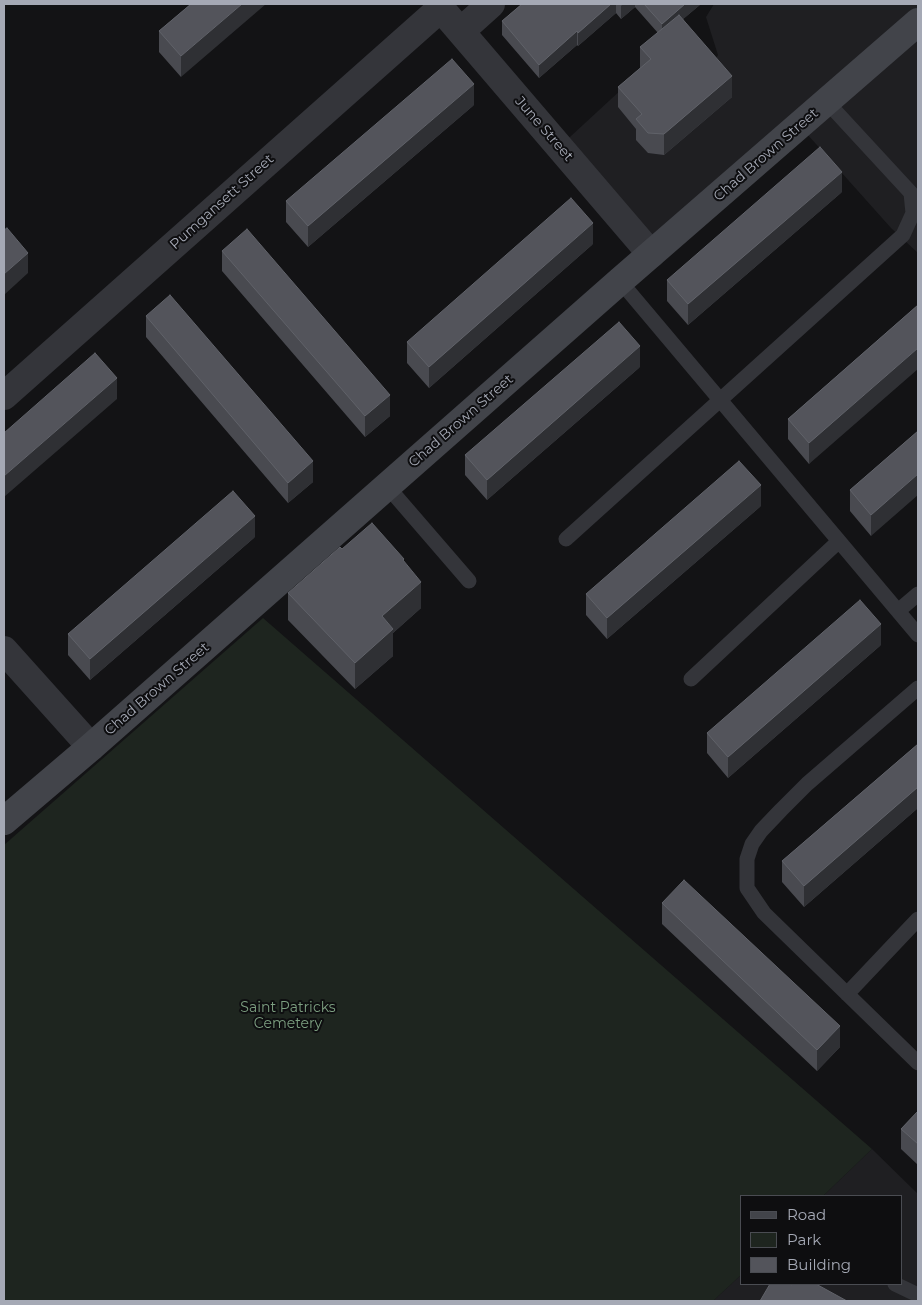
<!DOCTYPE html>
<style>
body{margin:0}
#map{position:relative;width:922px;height:1305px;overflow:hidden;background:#131315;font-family:Montserrat,sans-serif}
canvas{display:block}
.frame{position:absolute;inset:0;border:5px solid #a5a9b5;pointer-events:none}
.legend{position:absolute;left:740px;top:1195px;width:162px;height:90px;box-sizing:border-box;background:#0e0e10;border:1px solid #4a4c52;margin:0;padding:6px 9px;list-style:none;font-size:15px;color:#a5a9b5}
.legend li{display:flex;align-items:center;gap:10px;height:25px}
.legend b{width:25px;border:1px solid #4a4c52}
</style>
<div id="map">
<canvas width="922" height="1305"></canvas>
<div class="frame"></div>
<ul class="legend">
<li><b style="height:6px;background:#42444a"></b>Road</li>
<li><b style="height:14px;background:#1e251f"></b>Park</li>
<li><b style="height:14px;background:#53545b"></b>Building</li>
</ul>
</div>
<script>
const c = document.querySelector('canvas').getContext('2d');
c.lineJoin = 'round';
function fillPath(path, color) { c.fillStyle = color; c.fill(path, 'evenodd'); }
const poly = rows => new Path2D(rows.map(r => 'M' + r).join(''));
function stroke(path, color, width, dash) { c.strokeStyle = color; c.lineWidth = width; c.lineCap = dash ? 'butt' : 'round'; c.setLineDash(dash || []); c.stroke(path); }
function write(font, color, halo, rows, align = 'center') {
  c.font = font + ' Montserrat,sans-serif'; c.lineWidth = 4; c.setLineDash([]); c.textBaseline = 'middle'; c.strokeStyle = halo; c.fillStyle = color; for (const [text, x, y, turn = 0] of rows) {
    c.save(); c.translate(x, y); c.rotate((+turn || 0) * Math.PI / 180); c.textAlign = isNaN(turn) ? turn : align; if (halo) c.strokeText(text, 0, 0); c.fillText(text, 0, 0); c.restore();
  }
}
fillPath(poly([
 [714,4,918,4,918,253,891,228,807,134,657,257,558,148,675,40,707,73,718,55,706,17],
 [872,1149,918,1194,918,1301,713,1301,741,1275,741,1284,901,1284,901,1196,823,1196]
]), '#1f1f22');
fillPath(poly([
 [263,618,872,1149,823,1196,741,1196,741,1275,713,1301,4,1301,4,845]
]), '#1e251f');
stroke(poly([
 [620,281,918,635],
 [387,486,469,581],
 [566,539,903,235,913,213,911,193,827,102],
 [898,611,918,594],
 [691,679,839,541],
 [918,688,807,784,781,810,761,831,752,844,747,859,747,888,764,913,918,1063],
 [847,994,918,919],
 [895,1284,918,1295]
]), '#34353a', 15);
stroke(poly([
 [437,4,651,254],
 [461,31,491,4],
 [4,396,441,8],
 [4,650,91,747]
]), '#34353a', 28);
stroke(poly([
 [4,821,91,747,620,281,918,22]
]), '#42444a', 28);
fillPath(poly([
 [191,4,181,77,159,52,159,31],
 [522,4,701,4,683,19,732,97,664,155,648,153,636,140,636,129,618,107,618,87,640,68,640,47,658,33,635,7,621,19,616,13,578,46,577,45,539,78,502,35,502,21],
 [474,105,308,247,286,222,286,201],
 [842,192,688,325,667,301,667,280],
 [593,244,429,388,407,363,407,342],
 [222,251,390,416,365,437,222,271],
 [918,305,809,464,788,439,788,419],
 [146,316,313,482,288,503,146,337],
 [640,367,487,500,465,475,465,455],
 [918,431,871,536,850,511,850,490],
 [761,506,607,639,586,615,586,594],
 [255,537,90,680,68,655,68,634],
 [404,563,421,608,393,633,393,656,355,689,288,620,288,593],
 [881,645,728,778,707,753,707,733],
 [918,744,918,808,804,907,782,882,782,861],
 [662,903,840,1047,817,1071,662,924],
 [918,1111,918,1165,901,1149,901,1129]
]), '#494a50');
fillPath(poly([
 [242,4,266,4,181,77,181,56],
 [611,4,616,4,616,13,578,46,578,33],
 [623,4,635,4,635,7,621,19,621,6],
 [685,4,701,4,662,37,662,24],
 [577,31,577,45,539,78,539,65],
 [732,76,732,97,664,155,664,134],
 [474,84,474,105,308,247,308,226],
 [842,172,842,192,688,325,688,304],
 [593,223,593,244,429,388,429,367],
 [28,253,28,273,4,295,4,274],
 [640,346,640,367,487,500,487,480],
 [918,348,918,369,809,464,809,443],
 [117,378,117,399,4,497,4,476],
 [390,395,390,416,365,437,365,416],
 [313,461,313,482,288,503,288,483],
 [918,474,918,495,871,536,871,515],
 [761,485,761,506,607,639,607,618],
 [255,516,255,537,90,680,90,659],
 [421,582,421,608,393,633,393,656,355,689,355,663,382,616],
 [881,624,881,645,728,778,728,757],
 [5,688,5,715,4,715,4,689],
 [918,787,918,808,804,907,804,886],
 [840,1026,840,1047,817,1071,817,1050]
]), '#2f3034');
const building = poly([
 [191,4,242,4,181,56,159,31,191,4],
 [522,4,611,4,578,33,577,31,539,65,502,21,522,4],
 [644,4,685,4,662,24,644,4],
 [679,15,732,76,664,134,648,133,636,119,642,114,618,87,651,59,640,47,679,15],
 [452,59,474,84,308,226,286,201,452,59],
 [820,147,842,172,688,304,667,280,820,147],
 [571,198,593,223,429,367,407,342,571,198],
 [7,228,28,253,4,274,4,230,7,228],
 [247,229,390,395,365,416,222,251,247,229],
 [170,295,313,461,288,483,146,316,170,295],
 [918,305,918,348,809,443,788,419,918,305],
 [619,322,640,346,487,480,465,455,619,322],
 [95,353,117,378,4,476,4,433,95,353],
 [918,431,918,474,871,515,850,490,918,431],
 [739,461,761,485,607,618,586,594,739,461],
 [233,491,255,516,90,659,68,634,233,491],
 [372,523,404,559,403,560,421,582,382,616,393,629,355,663,288,593,340,547,342,549,372,523],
 [860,600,881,624,728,757,707,733,860,600],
 [918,744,918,787,804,886,782,861,918,744],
 [684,880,840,1026,817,1050,662,903,684,880],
 [918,1111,918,1144,901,1129,918,1111],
 [770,1284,790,1284,792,1285,793,1284,816,1284,847,1301,760,1301,770,1284]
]);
fillPath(building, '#53545b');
stroke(building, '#606269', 1);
write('14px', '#a5a9b5', '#0e0e10', [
 ["June Street",544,129,49],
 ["Chad Brown Street",766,155,-41],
 ["Pumgansett Street",222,202,-42],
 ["Chad Brown Street",461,421,-41],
 ["Chad Brown Street",157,689,-41]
]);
write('14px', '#7d9f81', '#0e0e10', [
 ["Saint Patricks",288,1008],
 ["Cemetery",288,1024]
]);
</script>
